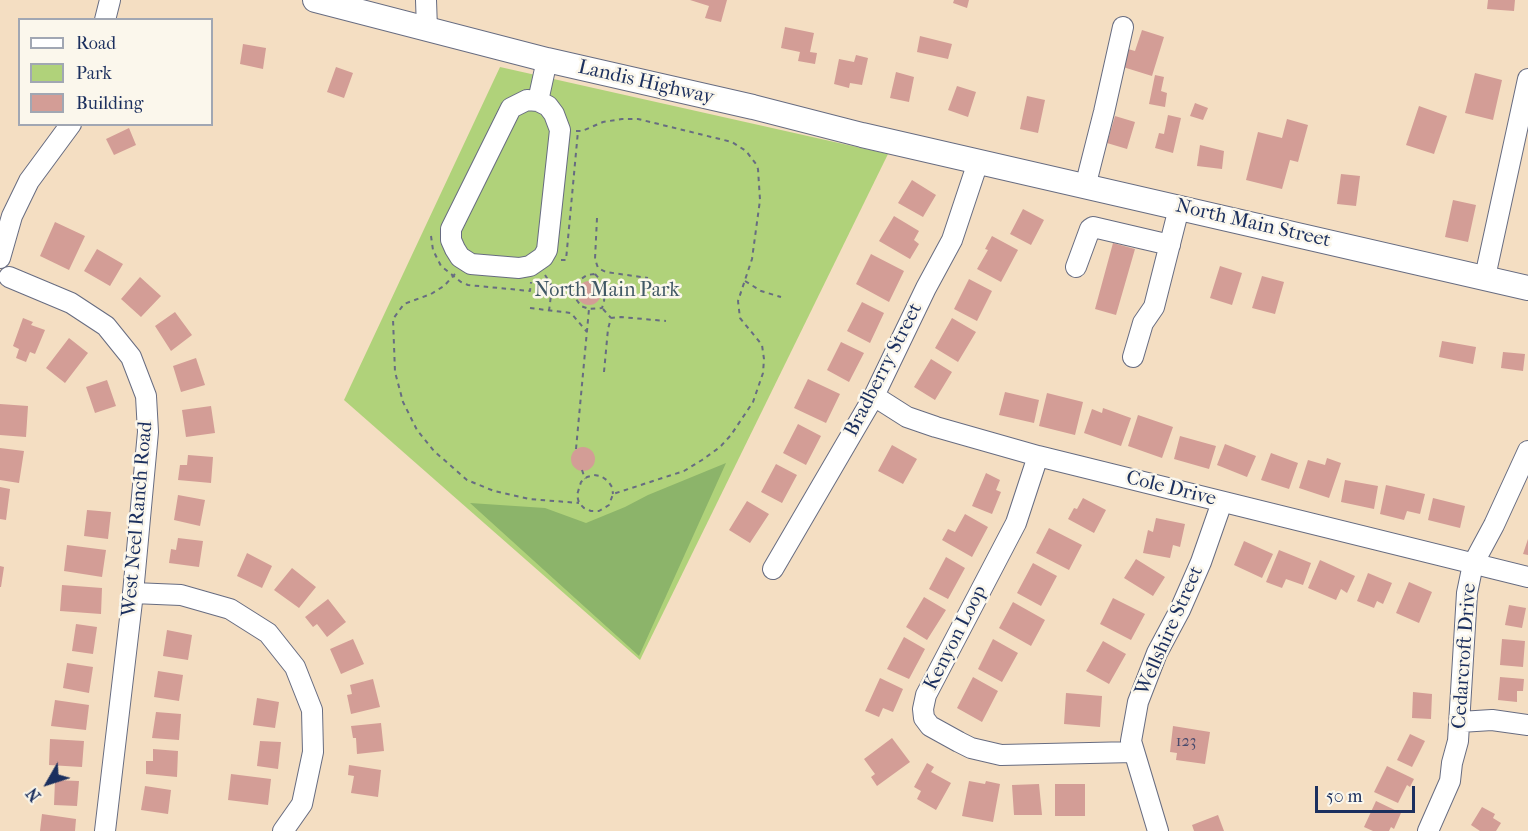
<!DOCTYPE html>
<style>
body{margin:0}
#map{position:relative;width:1528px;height:831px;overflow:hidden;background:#f4dec2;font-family:"IM FELL French Canon",serif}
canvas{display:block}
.legend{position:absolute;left:18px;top:18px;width:195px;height:108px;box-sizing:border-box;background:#fbf7ec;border:2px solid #a1a7b3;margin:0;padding:8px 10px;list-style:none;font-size:18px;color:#1b2f5e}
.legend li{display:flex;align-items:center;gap:12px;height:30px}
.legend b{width:30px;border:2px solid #a1a7b3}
.north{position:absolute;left:18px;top:753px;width:60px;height:60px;-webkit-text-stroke:4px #fbf7ec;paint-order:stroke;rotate:231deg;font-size:16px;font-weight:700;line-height:24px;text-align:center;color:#1b2f5e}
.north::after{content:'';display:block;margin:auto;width:21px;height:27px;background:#1b2f5e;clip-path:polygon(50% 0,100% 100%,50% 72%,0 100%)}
.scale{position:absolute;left:1315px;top:786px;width:100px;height:27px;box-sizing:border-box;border:3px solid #1b2f5e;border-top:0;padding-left:8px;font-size:18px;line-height:21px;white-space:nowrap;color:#1b2f5e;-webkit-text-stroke:4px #fbf7ec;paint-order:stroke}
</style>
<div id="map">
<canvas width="1528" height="831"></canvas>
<ul class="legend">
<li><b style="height:8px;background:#fff"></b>Road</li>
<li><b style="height:16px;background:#b0d27a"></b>Park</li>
<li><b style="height:16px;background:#d39d96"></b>Building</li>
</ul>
<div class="north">N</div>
<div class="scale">50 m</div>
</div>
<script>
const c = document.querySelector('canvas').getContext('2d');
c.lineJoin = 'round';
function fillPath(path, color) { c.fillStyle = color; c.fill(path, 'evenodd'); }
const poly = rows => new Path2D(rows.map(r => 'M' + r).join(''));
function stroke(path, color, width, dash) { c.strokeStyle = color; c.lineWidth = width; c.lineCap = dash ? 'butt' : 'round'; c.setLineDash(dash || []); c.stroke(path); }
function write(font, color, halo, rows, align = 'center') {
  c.font = font + ' "IM FELL French Canon",serif'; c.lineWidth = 5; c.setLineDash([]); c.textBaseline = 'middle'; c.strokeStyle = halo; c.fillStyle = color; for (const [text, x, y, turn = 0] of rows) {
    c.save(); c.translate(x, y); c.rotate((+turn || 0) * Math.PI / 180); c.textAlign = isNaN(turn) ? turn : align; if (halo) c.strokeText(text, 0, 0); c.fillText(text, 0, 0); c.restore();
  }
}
fillPath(poly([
 [500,67,888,154,640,660,344,400]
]), '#b0d27a');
fillPath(poly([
 [726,463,639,656,470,503,545,508,586,523,625,507,648,495]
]), '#8cb46a');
fillPath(poly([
 [690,0,727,0,721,22,705,18,709,6],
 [954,0,969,0,967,8,953,3],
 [1488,0,1515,0,1514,11,1487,9],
 [785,27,814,33,810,52,817,53,815,64,798,61,800,52,781,48],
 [1142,30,1164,37,1152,76,1123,67,1128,49,1135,51],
 [920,36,952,44,948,59,917,52],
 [243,44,266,48,263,69,240,64],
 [856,55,868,58,862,85,850,83,849,88,834,84,839,59,854,62],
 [336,67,353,73,344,98,327,92],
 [896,72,914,77,909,102,890,98],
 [1475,73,1502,80,1493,120,1465,113],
 [1155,75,1164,77,1161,91,1167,93,1165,107,1149,104],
 [957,86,976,92,968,117,948,110],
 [1027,96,1045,100,1038,133,1020,129],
 [1195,103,1208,108,1203,120,1190,116],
 [1419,106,1447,116,1434,154,1406,145],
 [1168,115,1181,118,1173,153,1155,148,1159,133,1164,134],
 [1115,116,1135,122,1127,149,1107,143],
 [1287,119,1308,125,1298,162,1290,160,1282,189,1246,180,1258,132,1282,138],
 [129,128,136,145,114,155,106,139],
 [1200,145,1224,151,1222,169,1197,166],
 [1341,174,1360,176,1356,206,1337,204],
 [912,180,936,195,923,217,898,203],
 [1453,200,1476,205,1468,242,1445,237],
 [1023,209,1044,220,1031,245,1010,234],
 [894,216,919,231,914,240,919,244,910,259,879,241],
 [55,222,85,236,69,270,40,256],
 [992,236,1018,250,1001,282,977,269,988,250,985,249],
 [1113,243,1135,249,1116,315,1095,309],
 [97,249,123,264,110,286,84,271],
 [871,254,904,271,889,302,856,284],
 [1220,266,1242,273,1232,305,1210,298],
 [1262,276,1284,282,1275,314,1252,308],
 [140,277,161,296,141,317,121,299],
 [969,279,992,291,977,321,954,309],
 '577 293a12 12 0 1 1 24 0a12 12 0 1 1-24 0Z',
 [862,302,884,313,870,343,847,331],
 [175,312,192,335,171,351,155,326],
 [23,318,33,322,31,325,45,330,35,354,30,352,26,362,16,358,19,349,13,346],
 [952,318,976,332,958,362,935,348],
 [69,338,88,353,65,383,46,368],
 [1442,341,1476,347,1473,364,1439,357],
 [841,342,864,353,849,382,827,370],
 [1503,352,1525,354,1523,371,1501,368],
 [196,358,205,385,181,392,173,366],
 [931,359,952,372,935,400,914,387],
 [808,379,840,394,826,423,794,408],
 [107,380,116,406,95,413,86,387],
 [1005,392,1039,400,1034,423,999,415],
 [1047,393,1083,402,1075,435,1039,426],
 [0,404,28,406,26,437,0,435],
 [211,406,215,433,186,437,182,410],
 [1103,408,1131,418,1121,446,1084,433,1092,409,1102,413],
 [1138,415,1173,427,1162,458,1128,446],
 [798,424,821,436,806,465,783,453],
 [1180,436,1216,446,1209,469,1174,459],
 [1225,444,1256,456,1247,477,1217,465],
 [892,445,917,459,903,484,878,471],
 '571 459a12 12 0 1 1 24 0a12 12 0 1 1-24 0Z',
 [0,448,24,451,19,483,0,480],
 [1271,453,1298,463,1289,489,1261,480],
 [188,455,213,457,211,483,178,480,180,465,187,465],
 [1327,458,1341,463,1329,498,1299,488,1308,460,1325,465],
 [776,464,797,475,782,503,761,492],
 [986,473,1000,480,996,490,1001,492,992,514,972,506],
 [1345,480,1378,486,1374,509,1341,502],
 [1386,485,1425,494,1420,514,1407,511,1404,520,1380,514],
 [0,487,10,489,6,520,0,519],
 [178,495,205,500,200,526,174,520],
 [1083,498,1106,510,1094,533,1068,519,1074,508,1077,509],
 [1433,498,1465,506,1460,528,1428,520],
 [747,501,769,514,750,543,729,530],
 [87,510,111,512,108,539,84,536],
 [965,514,988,527,972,557,942,540,948,529,955,532],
 [1156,518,1185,524,1180,547,1173,545,1170,558,1143,553,1148,530,1153,532],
 [1049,528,1082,545,1069,570,1036,553],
 [178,538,203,541,199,567,169,563,171,549,176,550],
 [1528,539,1528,555,1523,554],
 [1244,541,1273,554,1262,578,1234,565],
 [67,545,106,550,102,577,64,571],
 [1279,550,1311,563,1303,585,1286,579,1282,588,1266,582],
 [247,553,272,566,262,588,237,576],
 [946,557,965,568,948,599,929,589],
 [1136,559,1165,577,1153,596,1124,578],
 [1320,560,1355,576,1347,593,1341,589,1336,600,1308,588],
 [1033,563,1057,576,1041,606,1017,593],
 [0,566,4,567,1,587,0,587],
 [292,568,316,587,299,608,274,590],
 [1368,573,1392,583,1383,604,1377,601,1374,608,1357,601],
 [1409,582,1432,592,1419,623,1396,613],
 [62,585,102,588,101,614,60,611],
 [924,597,946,610,927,640,906,627],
 [1113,598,1145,614,1131,640,1100,624],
 [328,599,346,622,327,637,317,624,313,627,305,617],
 [1013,602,1045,620,1031,646,999,628],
 [1509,605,1526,608,1522,628,1505,625],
 [76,624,97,627,93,654,72,651],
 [167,630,192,635,188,660,163,656],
 [904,637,925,649,909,679,887,669],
 [353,639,364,664,341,674,330,649],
 [993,639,1018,653,1002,682,978,669],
 [1502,639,1525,641,1523,667,1500,665],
 [1103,641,1126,654,1109,684,1086,671],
 [67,663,93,667,89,693,63,688],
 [158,671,183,675,179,701,154,697],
 [973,677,998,691,982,722,957,708],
 [1500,677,1524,679,1523,691,1517,691,1517,702,1498,700],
 [880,678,903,689,893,712,883,708,879,717,865,711],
 [373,679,380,707,351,714,347,695,352,694,350,685],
 [1413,692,1432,694,1431,719,1412,718],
 [1066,693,1102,696,1100,727,1064,724],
 [257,698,279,702,275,728,253,725],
 [55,700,89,705,86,730,51,726],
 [156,712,181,714,179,740,152,738],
 [381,723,384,751,357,754,356,738,353,738,351,726],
 [1173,726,1210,732,1205,764,1176,760,1177,753,1170,752],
 [1410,734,1425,741,1412,767,1397,760],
 [892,738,910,762,877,786,871,777,875,774,864,759],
 [50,739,84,741,82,767,49,765],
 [260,741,281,742,278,769,257,766],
 [153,749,178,751,177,777,146,774,146,761,153,761],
 [927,763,934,767,931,772,951,783,936,810,917,799,921,791,914,787],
 [349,765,381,770,378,797,351,793,354,776,348,775],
 [1387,766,1414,779,1410,787,1407,785,1398,803,1374,792],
 [231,774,271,779,268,805,228,800],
 [55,780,79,781,77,806,54,805],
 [969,781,985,784,986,781,1000,784,993,822,962,816],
 [1039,784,1042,815,1014,815,1012,785],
 [1055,784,1085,784,1085,816,1055,816],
 [145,786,171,790,168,814,141,810],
 [1376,801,1401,813,1394,829,1391,827,1389,831,1373,831,1364,827],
 [1482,807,1495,814,1493,818,1501,823,1496,831,1480,831,1471,825],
 [42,814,76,819,75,831,40,831],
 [1218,815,1224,831,1194,831,1192,825]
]), '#d39d96');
const minor = poly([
 [426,0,427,29],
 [105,20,110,0],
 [527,100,538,101,548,106,554,114,560,130,547,250,543,257,530,266,519,268,471,264,460,257,455,249,451,240,451,229,511,108,527,100],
 [538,101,547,60],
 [1085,187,1104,112,1123,27],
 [0,258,12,216,29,181,71,124],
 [1076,267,1090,229,1093,227,1170,245],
 [9,277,71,303,106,326,131,357,146,396,148,432,133,593,105,831],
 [1485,277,1528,79],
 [1133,357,1143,323,1154,307,1179,208],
 [874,396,907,417,936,427,1038,456,1528,577],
 [1038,456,1016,523,926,695,923,709,924,718,930,726,959,742,971,748,1001,755,1134,752],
 [773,569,874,396,926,288,952,240,978,162],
 [133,593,181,595,230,609,268,633,295,667,312,710,313,752,302,804,283,831],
 [1460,722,1492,720,1528,725],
 [1158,831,1131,741,1138,702,1157,653,1180,610,1201,562,1222,502],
 [1428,831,1450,781,1452,763,1458,741,1467,593,1473,564,1494,525,1528,451]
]);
const major = poly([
 [315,0,547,60,753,107,862,135,1528,288]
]);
stroke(minor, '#676c81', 22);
stroke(major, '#676c81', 26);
stroke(poly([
 [576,131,582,131,603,122,622,119,638,119,732,142,746,151,756,164,758,169,760,200,752,259,738,301,740,318,762,345,764,359,763,373,753,402,731,435,720,447,702,460,684,471,613,494,609,505,599,511,591,511,584,508,579,503,577,495,581,482,587,477,594,475,601,476,608,481,612,487,613,494],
 [597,218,595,259,598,268,606,272,648,278],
 [431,236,433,250,441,266,461,282,468,285,530,291,531,282],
 [561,260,566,260,578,131],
 [455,274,444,286,431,294,404,304,393,319,395,372,403,402,417,430,434,451,467,480,494,491,529,499,579,503],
 [595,274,605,285,604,302,602,308,589,309,581,306,568,288,587,275,595,274],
 [545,275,552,286,568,288],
 [745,281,761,291,781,297],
 [530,308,571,313,587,332],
 [603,309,611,318],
 [549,311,552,287],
 [604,372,608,329,611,318,621,317,666,321],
 [576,449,589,309],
 [582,470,585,479]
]), '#676c81', 2, [4.5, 4.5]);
stroke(minor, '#fff', 20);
stroke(major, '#fff', 24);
write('16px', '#494a6c', null, [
 ["123",1186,742]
]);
write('20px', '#1b2f5e', '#fbf7ec', [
 ["Landis Highway",646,83,13],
 ["North Main Street",1253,224,13],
 ["Bradberry Street",884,370,-63],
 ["Cole Drive",1171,489,14],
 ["West Neel Ranch Road",138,519,-85],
 ["Wellshire Street",1170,631,-66],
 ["Kenyon Loop",956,638,-63],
 ["Cedarcroft Drive",1465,656,-86]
]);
write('20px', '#405865', '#fbf7ec', [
 ["North Main Park",607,291]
]);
</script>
